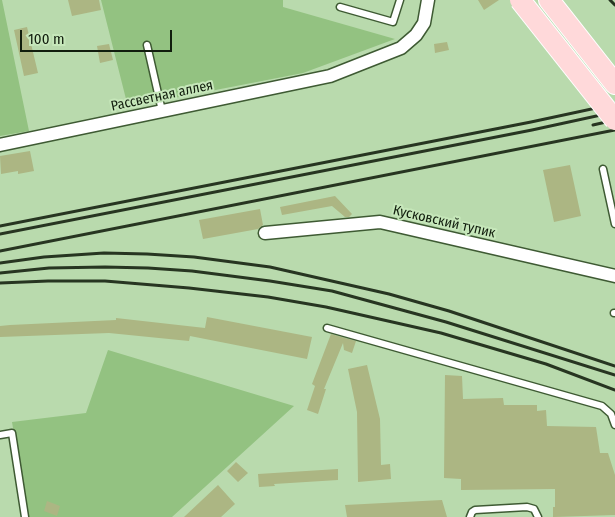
<!DOCTYPE html>
<meta charset="utf-8">
<style>
body{margin:0}
#map{position:relative;width:615px;height:517px;overflow:hidden;background:#b9daad;font-family:"Fira Sans Condensed",sans-serif}
canvas{display:block}
.scale{position:absolute;left:20px;top:30px;width:152px;height:22px;box-sizing:border-box;border:2px solid #111d0d;border-top:0;padding-left:6px;font-size:15px;line-height:18px;white-space:nowrap;color:#111d0d;-webkit-text-stroke:4px #c6e7ba;paint-order:stroke}
</style>
<div id="map">
<canvas width="615" height="517"></canvas>
<div class="scale">100 m</div>
</div>
<script>
const c = document.querySelector('canvas').getContext('2d');
c.lineJoin = 'round';
function fillPath(path, color) { c.fillStyle = color; c.fill(path, 'evenodd'); }
const poly = rows => new Path2D(rows.map(r => 'M' + r).join(''));
function stroke(path, color, width, dash) { c.strokeStyle = color; c.lineWidth = width; c.lineCap = dash ? 'butt' : 'round'; c.setLineDash(dash || []); c.stroke(path); }
function write(font, color, halo, rows, align = 'center') {
  c.font = font + ' "Fira Sans Condensed",sans-serif'; c.lineWidth = 4; c.setLineDash([]); c.textBaseline = 'middle'; c.strokeStyle = halo; c.fillStyle = color; for (const [text, x, y, turn = 0] of rows) {
    c.save(); c.translate(x, y); c.rotate((+turn || 0) * Math.PI / 180); c.textAlign = isNaN(turn) ? turn : align; if (halo) c.strokeText(text, 0, 0); c.fillText(text, 0, 0); c.restore();
  }
}
fillPath(poly([
 [0,0,2,0,29,131,0,136],
 [101,0,283,0,283,7,395,39,303,73,128,107],
 [108,350,294,406,172,517,28,517,12,422,86,413]
]), '#93c281');
fillPath(poly([
 [68,0,99,0,101,10,72,16],
 [478,0,499,0,484,10],
 [27,27,38,73,24,76,14,30],
 [447,42,449,50,435,53,434,44],
 [109,44,113,60,100,63,97,46],
 [30,151,34,171,18,174,18,171,1,174,0,156],
 [570,165,581,216,554,222,543,170],
 [335,196,352,214,349,217,345,217,332,206,282,215,280,207],
 [260,209,263,225,258,229,203,239,199,220],
 [207,317,312,337,307,359,190,336,189,341,109,333,0,337,0,326,10,325,116,320,116,318,205,328],
 [331,334,356,341,352,353,344,350,343,343,324,389,326,389,318,414,307,410,315,386,312,384],
 [367,365,380,419,381,465,390,464,391,479,358,482,357,412,348,369],
 [445,375,462,376,463,399,503,398,504,405,537,405,537,411,546,410,547,426,596,427,600,453,608,453,615,475,615,515,553,517,553,507,555,507,555,489,461,490,461,479,444,478],
 [236,462,248,473,238,482,227,471],
 [338,469,338,480,274,484,275,486,259,487,258,474],
 [218,485,235,504,221,517,184,517],
 [442,500,447,517,347,517,345,505],
 [47,501,60,506,57,516,44,511]
]), '#acb683');
const lane = poly([
 [340,7,393,22,400,0],
 [147,45,162,111],
 [603,169,615,224],
 [614,313,615,313],
 [327,328,602,406,611,414,615,425],
 [0,435,12,433,25,517],
 [470,517,472,512,475,510,527,507,534,509,538,517]
]);
const street = poly([
 [0,145,330,76,401,48,416,35,424,23,428,0],
 [265,233,380,222,615,276]
]);
const primary = poly([
 [549,0,615,84]
]);
stroke(lane, '#3e5a33', 9);
stroke(street, '#3e5a33', 15);
stroke(primary, '#fff', 22);
stroke(lane, '#fff', 6);
stroke(street, '#fff', 12);
stroke(primary, '#ffd9da', 20);
stroke(poly([
 [610,0,615,5],
 [593,125,615,120],
 [0,226,531,122,615,104],
 [0,234,532,130,615,112],
 [0,251,615,130],
 [0,263,44,257,104,253,147,254,194,257,270,267,389,294,449,311,615,366],
 [0,273,49,268,105,267,148,268,192,271,270,281,332,291,446,322,615,375],
 [0,283,48,281,105,281,189,288,268,297,326,307,441,333,546,364,615,390]
]), '#273521', 3);
const primaryBridge = poly([
 [520,0,615,120]
]);
stroke(primaryBridge, '#fff', 22, []);
stroke(primaryBridge, '#ffd9da', 20);
write('14px', '#111d0d', '#c6e7ba', [
 ["Рассветная аллея",162,96,-12],
 ["Кусковский тупик",444,222,13]
]);
</script>
